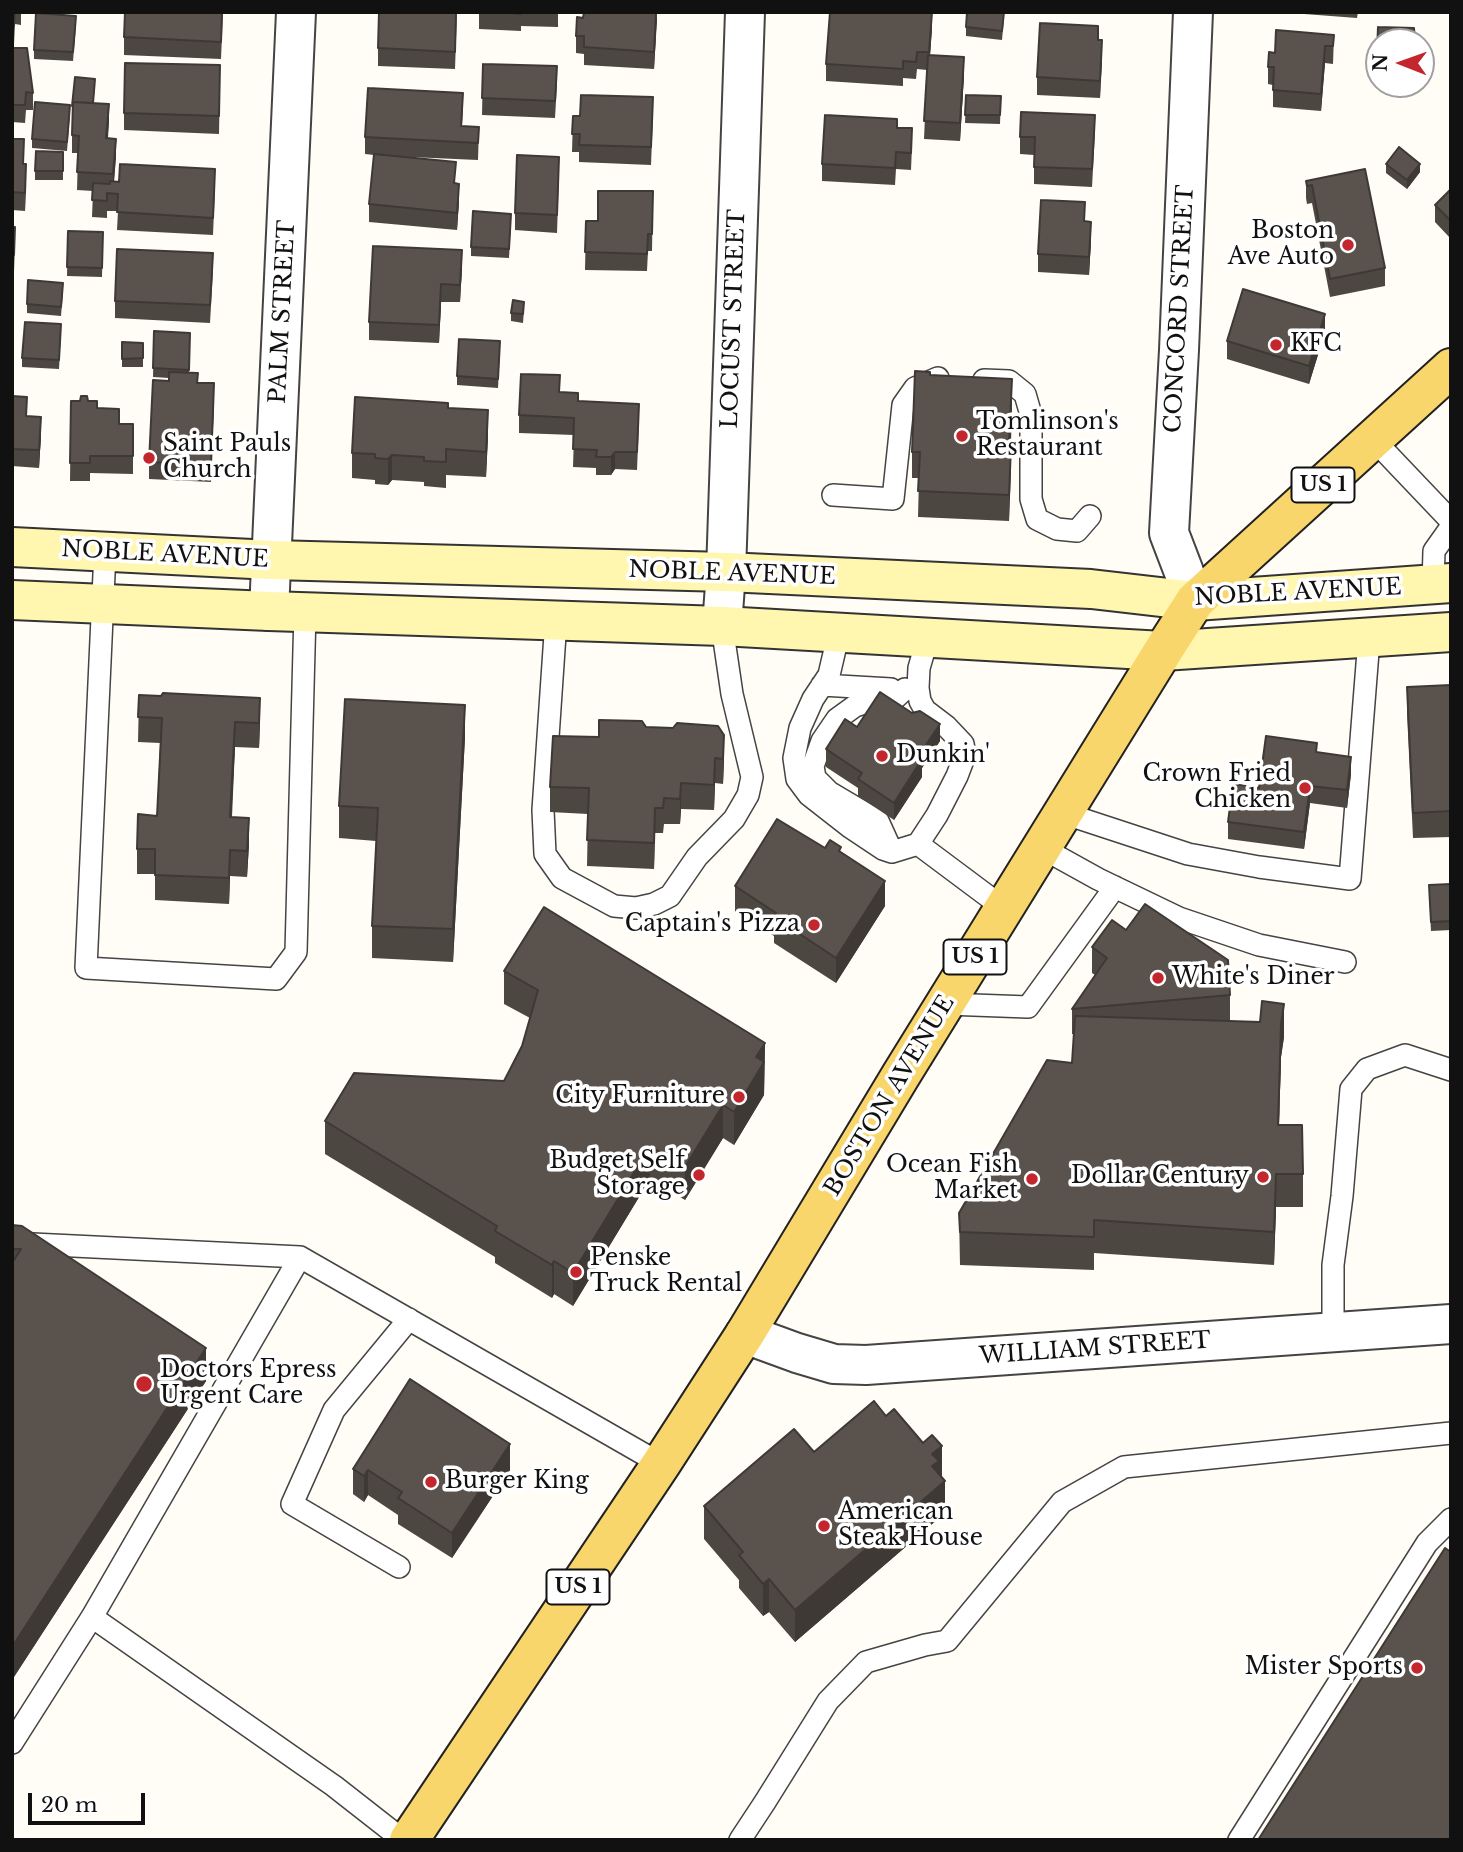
<!DOCTYPE html>
<style>
body{margin:0}
#map{position:relative;width:1463px;height:1852px;overflow:hidden;background:#fffdf5;font-family:"Libre Baskerville",serif}
canvas{display:block}
.frame{position:absolute;inset:0;border:14px solid #111;pointer-events:none}
.north{position:absolute;left:1365px;top:28px;width:70px;height:70px;box-sizing:border-box;background:#fff;border:2px solid #a0a0a0;border-radius:50%;rotate:271deg;font-size:19px;font-weight:700;line-height:28px;text-align:center;color:#111}
.north::after{content:'';display:block;margin:auto;width:24px;height:32px;background:#c4262e;clip-path:polygon(50% 0,100% 100%,50% 72%,0 100%)}
.scale{position:absolute;left:28px;top:1793px;width:117px;height:32px;box-sizing:border-box;border:4px solid #111;border-top:0;padding-left:9px;font-size:21px;line-height:24px;white-space:nowrap;color:#111;-webkit-text-stroke:5px #fff;paint-order:stroke}
</style>
<div id="map">
<canvas width="1463" height="1852"></canvas>
<div class="frame"></div>
<div class="north">N</div>
<div class="scale">20 m</div>
</div>
<script>
const c = document.querySelector('canvas').getContext('2d');
c.lineJoin = 'round';
const poly = rows => new Path2D(rows.map(r => 'M' + r).join(''));
function stroke(path, color, width, dash) { c.strokeStyle = color; c.lineWidth = width; c.lineCap = dash ? 'butt' : 'round'; c.setLineDash(dash || []); c.stroke(path); }
function fillPath(path, color) { c.fillStyle = color; c.fill(path, 'evenodd'); }
function write(font, color, halo, rows, align = 'center') {
  c.font = font + ' "Libre Baskerville",serif'; c.lineWidth = 7; c.setLineDash([]); c.textBaseline = 'middle'; c.strokeStyle = halo; c.fillStyle = color; for (const [text, x, y, turn = 0] of rows) {
    c.save(); c.translate(x, y); c.rotate((+turn || 0) * Math.PI / 180); c.textAlign = isNaN(turn) ? turn : align; if (halo) c.strokeText(text, 0, 0); c.fillText(text, 0, 0); c.restore();
  }
}
const lane = poly([
 [984,380,1009,381,1025,394,1031,415,1031,499,1037,519,1057,529,1077,531,1090,516],
 [1373,439,1451,521],
 [833,495,893,499,903,405,915,388,938,378],
 [105,552,86,968,276,979,296,952,305,612],
 [1433,585,1434,551,1451,527],
 [556,620,543,810,545,854,562,878,614,906,636,908,654,904,670,896,697,857,734,819,748,795,752,777,732,694,722,626],
 [839,632,829,675,813,699,800,728,794,758,797,779,809,795,850,827,883,849,892,852,918,844,937,815,957,776,965,755,963,744,946,726,925,710,920,701,918,688,919,668,928,637],
 [822,685,891,689],
 [1063,813,1188,854,1259,867,1350,879,1369,639],
 [918,844,1005,909],
 [1042,848,1098,879,1179,918,1259,945,1345,962],
 [892,852,878,821,829,792,815,778,813,766,822,741,837,719,855,706,870,701,892,701,905,689],
 [946,1004,1028,1007,1115,887],
 [12,1243,300,1257,92,1617,12,1743],
 [300,1257,661,1464],
 [1333,1333,1333,1265,1342,1196,1351,1089,1367,1069,1405,1055,1451,1070],
 [399,1567,292,1504,334,1410,409,1319],
 [92,1617,334,1786,403,1840],
 [740,1840,765,1802,828,1701,866,1662,925,1645,947,1641,1062,1502,1124,1467,1451,1433],
 [1239,1840,1427,1543,1451,1519]
]);
const street = poly([
 [1193,12,1179,350,1169,533,1195,601],
 [269,611,296,12],
 [722,626,726,572,745,12],
 [745,1334,797,1353,834,1364,866,1365,1451,1324]
]);
const secondary = poly([
 [12,547,272,560,726,572,1091,589,1195,601,1451,583],
 [12,600,269,611,722,626,1163,651,1451,632]
]);
const primary = poly([
 [409,1840,661,1464,745,1334,901,1075,1163,651,1195,601,1451,368]
]);
stroke(lane, '#444', 24);
stroke(street, '#444', 42);
stroke(secondary, '#333', 42);
stroke(primary, '#222', 42);
stroke(lane, '#fff', 21);
stroke(street, '#fff', 38);
stroke(secondary, '#fff6b0', 38);
stroke(primary, '#f9d66b', 38);
fillPath(poly([
 [12,12,21,12,21,25,15,24,14,44,12,44],
 [223,12,221,59,124,55,124,37],
 [457,12,455,69,378,66,378,48],
 [479,12,558,12,558,27,521,26,521,31,479,29],
 [657,12,654,69,584,65,584,54,576,53,576,36,583,18],
 [1278,12,1358,12,1357,18],
 [1004,18,1002,40,966,36,966,27],
 [76,25,73,61,34,59,34,50],
 [1378,27,1379,42,1379,61,1377,61],
 [932,28,930,55,964,75,960,141,924,139,927,70,917,69,916,79,903,78,903,86,826,81,826,64],
 [1334,35,1333,64,1325,63,1321,111,1273,107,1273,85,1268,84,1268,67,1275,53],
 [1098,40,1102,57,1100,98,1037,95,1037,77],
 [12,48,33,93,33,110,26,110,25,123,12,122],
 [483,64,557,84,555,118,482,115],
 [220,82,219,134,124,130,124,113],
 [95,88,93,103,109,121,108,138,116,156,114,182,215,187,213,235,117,230,118,211,107,211,107,218,92,217,93,191,77,190,78,153,72,153,72,106],
 [966,95,1001,96,1000,124,965,123],
 [463,110,462,126,479,127,478,160,388,156,456,183,459,201,457,230,369,222,369,204,374,155,365,154,365,137],
 [70,114,67,151,32,148,32,139],
 [653,115,651,165,579,162,579,152,572,152,573,116],
 [1095,132,1092,187,1034,184,1034,155,1020,154,1020,137],
 [12,139,26,182,25,211,12,210],
 [912,146,911,170,896,169,895,185,822,181,822,164],
 [63,152,63,180,35,180,35,171],
 [1386,164,1420,172,1407,189,1386,173],
 [1365,169,1385,268,1385,286,1330,297,1312,203,1307,204,1306,198,1306,181],
 [559,174,557,233,515,230,515,213],
 [1451,189,1451,239,1435,222,1435,205],
 [653,191,652,251,648,251,647,271,585,270,586,221,598,221],
 [1085,222,1091,240,1089,275,1038,272,1038,254],
 [511,223,509,258,471,256,471,247],
 [12,227,15,245,14,272,12,272],
 [68,231,103,232,102,277,67,276],
 [462,267,460,302,441,302,439,343,369,340,369,322],
 [213,271,210,323,115,318,115,301],
 [63,292,61,316,27,313,27,304],
 [524,310,523,323,511,321,511,313],
 [154,331,190,333,189,373,214,401,211,482,149,479,149,462,169,381,169,378,153,377],
 [1325,332,1309,384,1227,359,1227,341],
 [61,333,59,369,22,367,22,358],
 [122,342,143,343,143,367,122,367],
 [500,350,498,388,457,385,457,376],
 [930,375,1012,405,1009,521,918,517,919,478,912,478,912,452],
 [560,392,578,401,639,421,637,470,615,469,611,475,596,475,596,468,573,467,574,435,519,433,519,415],
 [12,396,41,435,39,468,12,466],
 [71,401,88,401,119,424,133,424,133,474,90,473,90,481,70,481],
 [448,408,488,436,486,477,446,475,446,488,424,486,424,482,392,480,388,485,375,484,375,480,352,478,352,453],
 [1451,685,1451,837,1413,838,1407,713,1407,687],
 [139,695,260,723,259,748,235,747,232,817,249,844,247,877,230,876,229,904,155,900,155,874,137,874,137,849,157,816,160,743,138,742],
 [718,726,724,760,723,784,715,783,714,810,681,809,680,824,664,824,663,833,655,833,654,869,587,866,588,814,550,812,550,787,599,737,646,727,673,728],
 [857,727,940,741,922,768,922,777,894,820,858,796,858,788,826,767,826,749],
 [465,737,453,962,372,958,372,926,376,841,339,838,339,806],
 [1317,752,1351,774,1347,808,1310,803,1304,849,1228,839,1228,822,1259,788],
 [825,848,841,853,885,906,836,983,774,943,774,936,735,911,735,886],
 [1451,884,1451,930,1431,931,1429,894],
 [1126,930,1230,995,1230,1021,1284,1037,1281,1057,1279,1125,1303,1174,1303,1207,1276,1207,1274,1265,1094,1253,1094,1270,960,1265,959,1213,1072,1063,1074,1034,1072,1034,1072,1009,1095,975,1092,973,1092,947],
 [504,971,765,1043,764,1095,734,1145,723,1138,685,1200,650,1179,573,1306,554,1294,552,1298,495,1263,495,1257,325,1154,325,1121,504,1081,522,1046,530,1018,504,1004],
 [12,1225,206,1381,12,1680],
 [814,1452,942,1477,945,1513,795,1642,769,1612,763,1616,739,1588,739,1580,704,1539,704,1506],
 [353,1469,510,1470,452,1558,398,1524,398,1515,368,1495,364,1502,353,1494]
]), '#4d4742');
fillPath(poly([
 [656,12,657,20,654,69,654,52],
 [932,12,932,28,929,70,929,52],
 [1102,40,1102,57,1100,98,1100,81],
 [1325,46,1325,63,1321,111,1321,94],
 [964,57,964,75,960,141,960,123],
 [109,104,109,121,106,155,106,138],
 [116,139,116,156,113,192,113,174],
 [26,164,26,182,25,211,25,193],
 [1420,164,1420,172,1407,189,1407,180],
 [459,184,459,201,457,230,457,213],
 [1091,222,1091,240,1089,275,1089,257],
 [462,250,462,267,460,302,460,285],
 [441,284,441,302,439,343,439,325],
 [1325,314,1325,332,1309,384,1309,366],
 [1012,379,1012,405,1009,468,1009,442],
 [214,383,214,401,211,482,211,465],
 [488,410,488,436,486,477,486,452],
 [41,417,41,435,39,468,39,450],
 [1011,446,1011,472,1009,521,1009,495],
 [615,452,615,469,611,475,611,457],
 [392,455,392,480,388,485,388,459],
 [260,698,260,723,259,748,259,723],
 [465,705,465,737,453,962,453,929],
 [235,722,235,747,230,843,230,817],
 [940,724,940,741,922,768,922,777,894,820,894,803,918,757],
 [724,735,724,760,723,784,723,759],
 [1351,757,1351,774,1347,808,1347,790],
 [715,758,715,783,714,810,714,785],
 [681,783,681,809,680,824,680,799],
 [1310,786,1310,803,1304,849,1304,832],
 [655,808,655,833,654,869,654,843],
 [249,818,249,844,247,877,247,851],
 [230,850,230,876,229,904,229,878],
 [885,881,885,906,836,983,836,958],
 [1284,1004,1284,1037,1281,1057,1278,1158,1281,1024],
 [765,1043,764,1095,734,1145,734,1112,756,1057],
 [723,1105,723,1138,685,1200,685,1167],
 [650,1146,650,1179,573,1306,573,1273],
 [1276,1174,1276,1207,1274,1265,1274,1232],
 [554,1261,554,1294,552,1298,552,1265],
 [206,1348,206,1381,12,1680,12,1647],
 [510,1444,510,1470,452,1558,452,1533],
 [942,1446,942,1479,945,1481,945,1513,795,1642,795,1610,932,1454],
 [368,1470,368,1495,364,1502,364,1476],
 [769,1579,769,1612,763,1616,763,1584]
]), '#3f3936');
const building = poly([
 [12,12,15,12,14,26,12,26,12,12],
 [125,12,222,12,221,42,124,37,125,12],
 [379,12,456,12,455,52,378,48,379,12],
 [497,12,521,12,521,14,497,12],
 [584,12,656,12,654,52,584,47,584,36,576,36,577,17,583,18,584,12],
 [830,12,932,12,929,52,917,52,916,62,903,61,903,69,826,64,830,12],
 [967,12,1004,12,1002,31,966,27,967,12],
 [36,13,76,16,73,52,34,50,36,13],
 [1040,23,1098,26,1098,40,1102,40,1100,81,1037,77,1040,23],
 [1378,27,1414,28,1415,42,1379,42,1379,52,1377,52,1378,27],
 [1276,30,1334,35,1333,46,1325,46,1321,94,1273,90,1274,67,1268,67,1269,52,1275,53,1276,30],
 [12,48,27,48,33,93,26,92,25,105,12,105,12,48],
 [928,55,964,57,960,123,924,121,928,55],
 [125,63,220,65,219,116,124,113,125,63],
 [483,64,557,66,555,101,482,98,483,64],
 [75,77,95,79,93,103,73,102,73,106,72,106,75,77],
 [368,88,463,93,461,126,479,127,478,143,365,137,368,88],
 [581,95,653,97,651,147,579,145,580,134,572,134,573,116,580,116,581,95],
 [966,95,1001,96,1000,115,965,115,966,95],
 [35,102,70,105,67,142,32,139,35,102],
 [73,102,109,104,106,138,116,139,113,174,77,172,79,136,72,135,73,102],
 [1021,112,1095,115,1092,169,1034,167,1035,137,1020,137,1021,112],
 [825,115,897,119,897,128,912,128,911,153,896,152,895,168,822,164,825,115],
 [12,139,24,139,23,164,26,164,25,193,12,192,12,139],
 [1399,147,1420,164,1407,180,1386,164,1399,147],
 [36,151,63,152,63,171,35,171,36,151],
 [374,154,456,162,454,183,459,184,457,213,369,204,374,154],
 [517,155,559,157,557,215,515,213,517,155],
 [120,164,215,169,213,218,117,212,118,194,107,193,107,201,92,200,93,183,110,184,110,181,119,182,120,164],
 [1365,169,1385,268,1330,279,1312,185,1307,186,1306,181,1365,169],
 [1451,189,1451,221,1435,205,1451,189],
 [598,191,653,191,652,234,648,234,647,254,585,252,586,221,598,221,598,191],
 [1041,200,1085,202,1084,221,1091,222,1089,257,1038,254,1041,200],
 [473,211,511,214,509,249,471,247,473,211],
 [12,227,15,227,14,255,12,255,12,227],
 [68,231,103,232,102,268,67,267,68,231],
 [373,246,462,250,460,285,441,284,439,325,369,322,373,246],
 [117,249,213,253,210,305,115,301,117,249],
 [28,280,63,283,61,307,27,304,28,280],
 [1243,289,1325,314,1309,366,1227,341,1243,289],
 [513,300,524,302,523,314,511,313,513,300],
 [25,322,61,324,59,360,22,358,25,322],
 [154,331,190,333,189,370,153,368,154,331],
 [459,339,500,341,498,379,457,376,459,339],
 [122,342,143,343,143,358,122,359,122,342],
 [915,371,930,372,930,375,1012,379,1009,442,1011,446,1009,495,918,491,920,452,912,452,915,371],
 [169,372,198,373,197,383,214,383,211,465,149,462,153,380,169,381,169,372],
 [521,374,560,375,559,392,578,393,578,401,639,404,637,452,615,452,611,457,596,457,597,450,573,449,574,418,519,415,521,374],
 [12,396,27,397,26,416,41,417,39,450,12,449,12,396],
 [81,396,87,396,88,401,97,401,97,408,119,409,119,424,133,424,133,456,90,456,90,463,70,463,71,401,80,401,81,396],
 [355,397,448,403,448,408,488,410,486,452,446,449,446,462,424,461,424,457,392,455,388,459,375,458,375,454,352,453,355,397],
 [1451,685,1451,811,1413,813,1407,687,1451,685],
 [880,692,912,713,920,711,940,724,918,757,922,759,894,803,858,779,862,773,826,749,845,719,857,727,880,692],
 [163,693,260,698,259,723,235,722,230,817,249,818,247,851,230,850,229,878,155,875,155,849,137,849,138,814,157,816,162,718,138,717,139,695,161,696,163,693],
 [345,699,465,705,453,929,372,926,378,808,339,806,345,699],
 [599,720,642,721,646,727,673,728,677,723,718,726,724,735,723,759,715,758,714,785,681,783,680,799,664,798,663,808,655,808,654,843,587,840,589,788,550,787,553,736,599,737,599,720],
 [1266,736,1317,743,1316,752,1351,757,1347,790,1310,786,1304,832,1228,822,1233,784,1259,788,1266,736],
 [777,819,825,848,830,840,841,847,839,851,885,881,836,958,774,917,776,913,735,886,777,819],
 [1451,884,1451,921,1431,922,1429,885,1451,884],
 [1145,904,1228,960,1230,995,1072,1009,1107,958,1092,947,1112,920,1126,930,1145,904],
 [544,907,765,1043,756,1057,764,1062,734,1112,723,1105,685,1167,650,1146,573,1273,554,1261,552,1265,495,1231,497,1226,325,1121,354,1073,504,1081,522,1046,538,990,504,971,544,907],
 [1262,1001,1284,1004,1281,1024,1278,1125,1302,1125,1303,1174,1276,1174,1274,1232,1094,1220,1094,1237,960,1232,959,1213,1047,1060,1072,1063,1075,1016,1260,1022,1262,1001],
 [12,1225,22,1226,206,1348,12,1647,12,1263,21,1249,12,1249,12,1225],
 [410,1379,510,1444,452,1533,398,1498,402,1492,368,1470,364,1476,353,1469,410,1379],
 [874,1401,886,1416,894,1409,923,1443,932,1435,942,1446,932,1454,939,1461,932,1466,945,1481,795,1610,769,1579,763,1584,739,1555,743,1552,704,1506,794,1429,814,1452,874,1401],
 [1445,1548,1451,1552,1451,1840,1258,1840,1445,1548]
]);
fillPath(building, '#5a524d');
stroke(building, '#3f3936', 2);
for (const [x, y, r, color] of [
 [1348,245,7,"#c4262e"],
 [1276,345,7,"#c4262e"],
 [962,436,7,"#c4262e"],
 [149,458,7,"#c4262e"],
 [882,756,7,"#c4262e"],
 [1305,788,7,"#c4262e"],
 [814,925,7,"#c4262e"],
 [1158,978,7,"#c4262e"],
 [739,1097,7,"#c4262e"],
 [699,1175,7,"#c4262e"],
 [1263,1177,7,"#c4262e"],
 [1032,1179,7,"#c4262e"],
 [576,1272,7,"#c4262e"],
 [144,1384,9,"#c4262e"],
 [431,1482,7,"#c4262e"],
 [824,1526,7,"#c4262e"],
 [1417,1668,7,"#c4262e"]
]) { const dot = new Path2D(); dot.arc(x, y, r, 0, 2 * Math.PI); c.fillStyle = color; c.fill(dot); stroke(dot, '#fff', 2.5); }
for (const [x, y, w] of [
 [1323,485,63],
 [975,957,63],
 [578,1587,63]
]) { const box = new Path2D(); box.roundRect(x - w / 2, y - 17.5, w, 35, 5); c.fillStyle = '#fff'; c.fill(box); stroke(box, '#111', 2); }
write('bold 21px', '#111', null, [
 ["US 1",1323,485],
 ["US 1",975,957],
 ["US 1",578,1587]
]);
write('23px', '#111', '#fff', [
 ["Boston",1334,232,"right"],
 ["Ave Auto",1334,258,"right"],
 ["KFC",1290,345],
 ["Tomlinson's",976,423],
 ["Restaurant",976,449],
 ["Saint Pauls",163,445],
 ["Church",163,471],
 ["Dunkin'",896,756],
 ["Crown Fried",1291,775,"right"],
 ["Chicken",1291,801,"right"],
 ["Captain's Pizza",800,925,"right"],
 ["White's Diner",1172,978],
 ["City Furniture",725,1097,"right"],
 ["Budget Self",685,1162,"right"],
 ["Storage",685,1188,"right"],
 ["Ocean Fish",1018,1166,"right"],
 ["Market",1018,1192,"right"],
 ["Dollar Century",1249,1177,"right"],
 ["Penske",590,1259],
 ["Truck Rental",590,1285],
 ["Doctors Epress",160,1371],
 ["Urgent Care",160,1397],
 ["Burger King",445,1482],
 ["American",838,1513],
 ["Steak House",838,1539],
 ["Mister Sports",1403,1668,"right"]
], 'left');
write('23px', '#111', '#fff', [
 ["CONCORD STREET",1180,309,-87],
 ["PALM STREET",283,312,-87],
 ["LOCUST STREET",734,319,-88],
 ["NOBLE AVENUE",165,555,3],
 ["NOBLE AVENUE",732,574,2],
 ["NOBLE AVENUE",1298,593,-3],
 ["BOSTON AVENUE",890,1096,-59],
 ["WILLIAM STREET",1095,1349,-4]
]);
</script>
